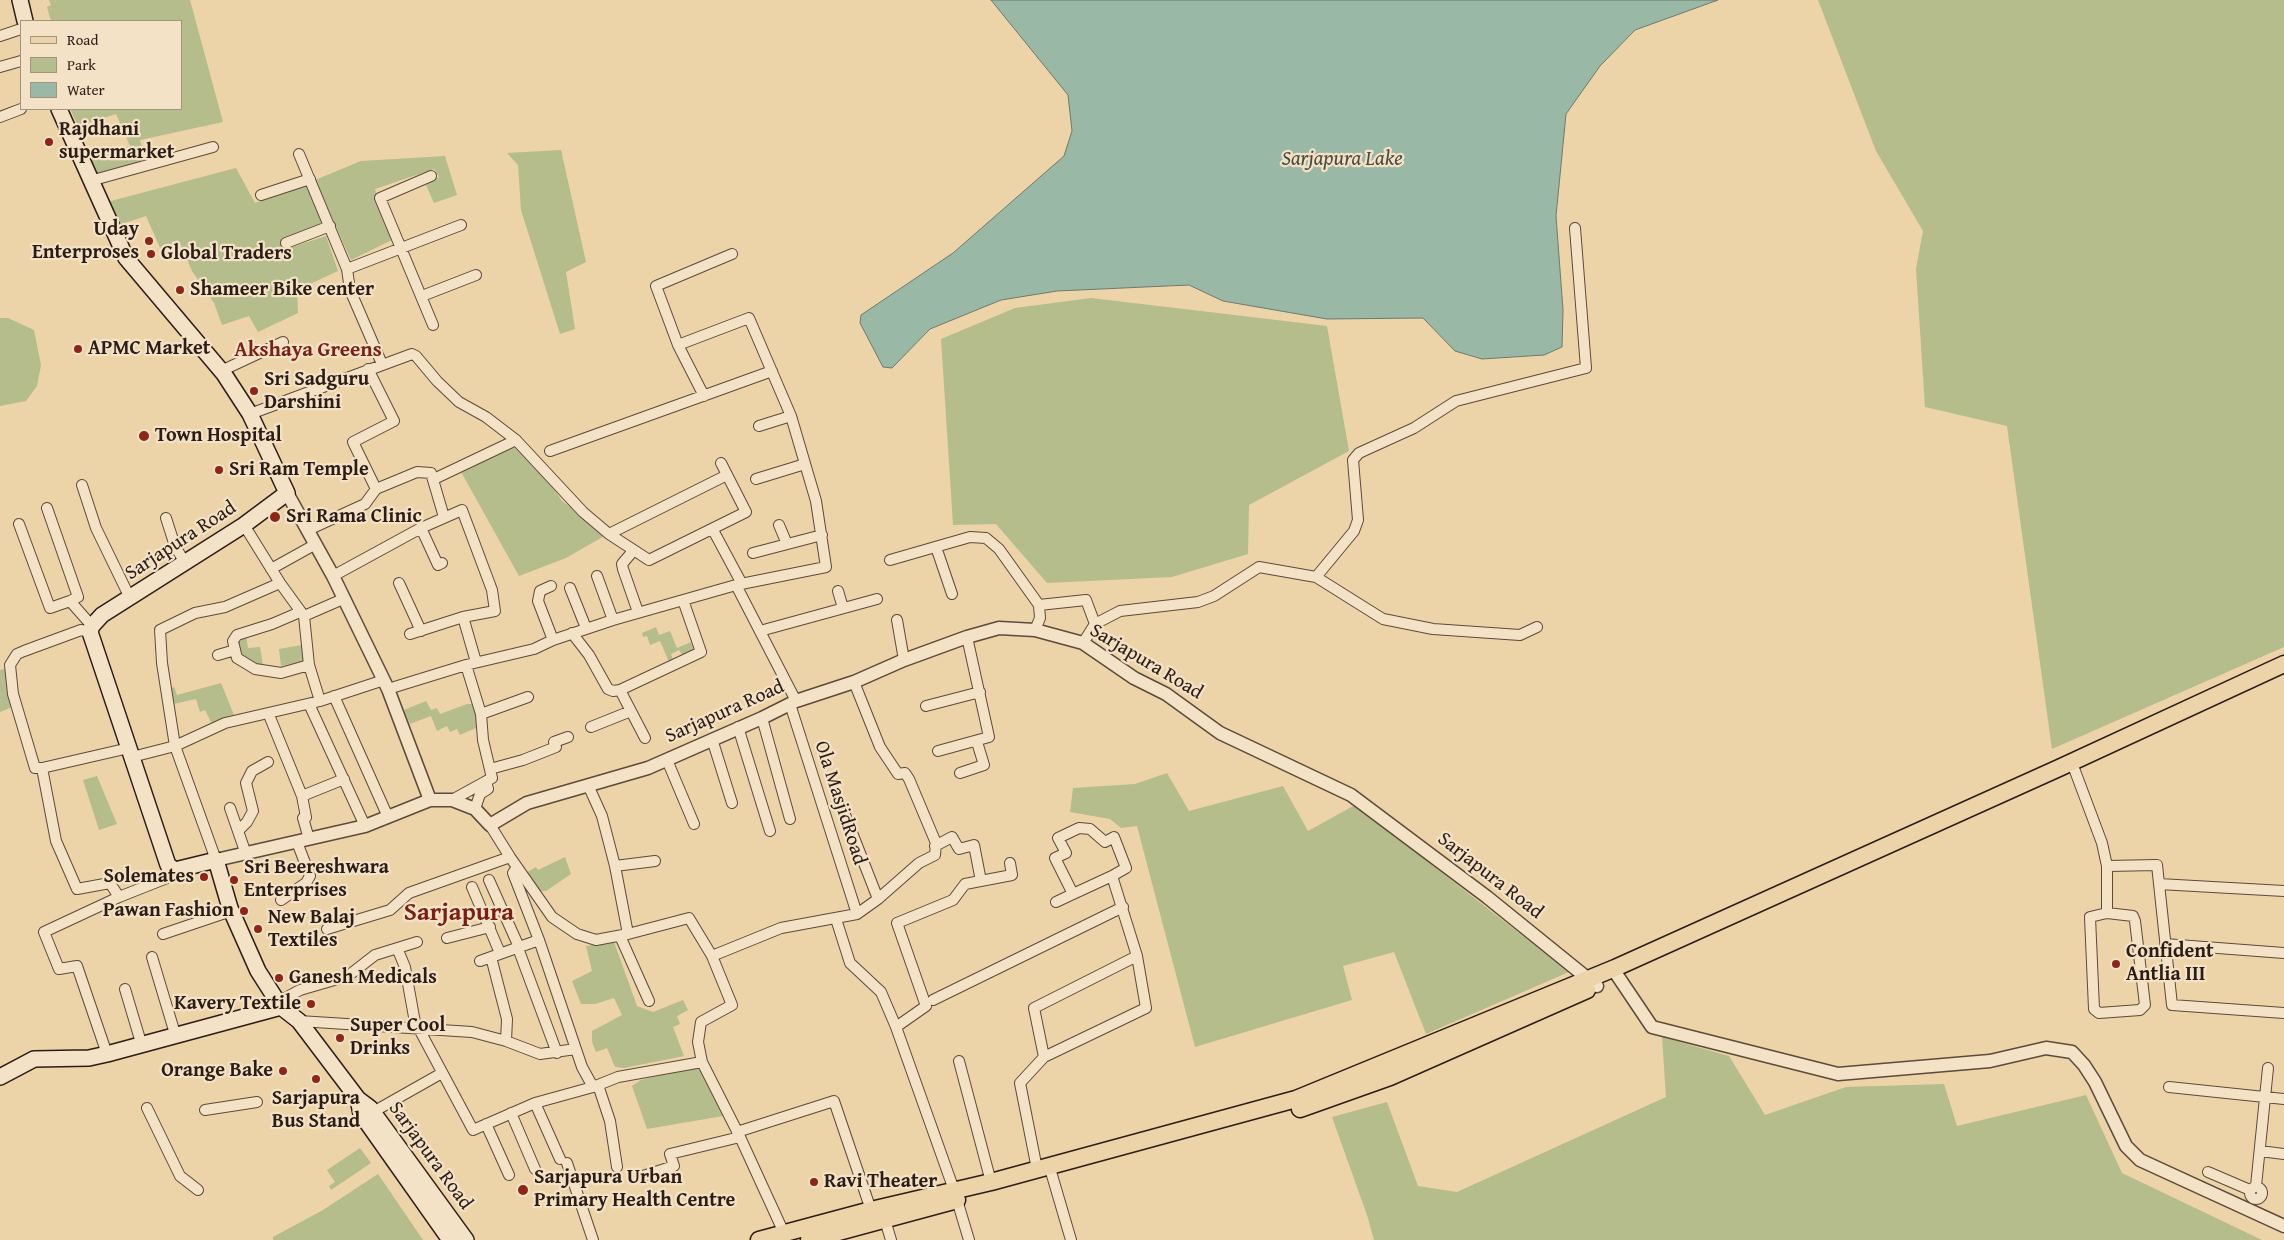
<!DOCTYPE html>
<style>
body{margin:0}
#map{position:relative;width:2284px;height:1240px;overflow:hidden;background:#edd3a8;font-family:"Gentium Book Plus",serif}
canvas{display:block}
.legend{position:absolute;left:20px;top:20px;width:162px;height:90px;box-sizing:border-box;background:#f3e2c6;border:1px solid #a39380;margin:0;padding:6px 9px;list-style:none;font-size:15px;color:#2c1c16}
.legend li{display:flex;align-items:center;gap:10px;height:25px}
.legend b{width:25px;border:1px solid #a39380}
</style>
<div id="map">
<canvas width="2284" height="1240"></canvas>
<ul class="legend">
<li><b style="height:6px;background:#edd3a8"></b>Road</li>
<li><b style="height:14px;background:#b4bd8b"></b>Park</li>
<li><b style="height:14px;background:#99b8a6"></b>Water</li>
</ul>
</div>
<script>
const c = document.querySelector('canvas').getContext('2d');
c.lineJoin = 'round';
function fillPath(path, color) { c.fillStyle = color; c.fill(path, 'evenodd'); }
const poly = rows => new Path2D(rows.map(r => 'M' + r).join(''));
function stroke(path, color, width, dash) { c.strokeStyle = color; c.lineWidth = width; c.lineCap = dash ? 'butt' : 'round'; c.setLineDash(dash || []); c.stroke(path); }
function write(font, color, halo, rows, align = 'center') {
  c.font = font + ' "Gentium Book Plus",serif'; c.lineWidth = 4.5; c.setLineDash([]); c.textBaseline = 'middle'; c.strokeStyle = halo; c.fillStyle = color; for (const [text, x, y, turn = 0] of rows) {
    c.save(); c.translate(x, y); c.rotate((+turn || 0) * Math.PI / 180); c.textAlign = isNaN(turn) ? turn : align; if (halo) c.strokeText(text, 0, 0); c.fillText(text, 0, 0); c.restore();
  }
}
fillPath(poly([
 [49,0,190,0,223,122,140,140,145,161,95,175,91,157,130,146,116,114,78,126,70,109,181,109,181,21,51,21,47,7,51,5],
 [1818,0,2284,0,2284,647,2052,749,2007,426,1925,407,1916,269,1923,231,1876,151],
 [561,150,586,262,566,272,575,329,560,334,521,210,518,165,507,153],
 [445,156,457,195,434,203,426,185,439,177,434,169,375,189,392,240,351,260,315,180,361,161],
 [236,168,255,203,307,184,324,224,280,243,283,250,326,236,338,271,297,290,298,313,258,332,249,316,222,325,214,303,192,271,180,243,161,250,146,216,119,225,107,202],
 [1091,298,1327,326,1349,451,1249,505,1248,554,1172,577,1047,583,996,524,953,525,941,339,1015,308],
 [0,318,8,318,34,330,41,365,37,386,26,401,0,406],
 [512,447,518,449,548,480,562,501,575,510,597,531,606,535,566,558,519,576,460,470],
 [656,627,659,635,670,631,677,648,691,642,694,651,683,656,679,650,671,654,673,660,669,662,660,641,650,645,647,636,643,637,642,633],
 [246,635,248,648,260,647,263,665,256,666,238,656,237,639],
 [302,645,306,661,281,666,279,649],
 [5,669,12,707,0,712,0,670],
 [221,683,234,715,212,724,205,710,200,712,196,699,169,705,168,689,174,687,177,695],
 [426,701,431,710,437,708,440,714,467,704,473,704,479,719,477,731,476,728,460,735,457,729,450,732,447,726,437,731,431,716,410,724,404,710],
 [1167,773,1189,811,1283,786,1308,831,1355,805,1569,972,1426,1034,1394,952,1343,966,1352,1000,1195,1047,1137,826,1121,828,1110,819,1070,812,1073,788,1135,784],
 [97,776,117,824,99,830,83,780],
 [565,857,571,874,546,891,537,891,524,874,536,867,538,870],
 [614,942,637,1006,653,1012,683,1000,688,1010,677,1016,680,1024,673,1027,684,1056,624,1068,615,1067,607,1048,596,1052,592,1042,592,1031,622,1015,614,998,595,1004,581,1004,572,981,592,971,586,946],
 [1662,1037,1729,1056,1765,1115,1846,1087,1944,1084,1957,1126,2086,1095,2122,1173,2262,1240,1374,1240,1368,1218,1332,1117,1387,1102,1418,1186,1457,1192,1666,1097],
 [690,1068,699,1069,723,1116,647,1129,632,1086,641,1080],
 [360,1148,371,1163,331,1190,329,1186,335,1182,327,1170],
 [378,1174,423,1240,273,1240,273,1237,323,1210]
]), '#b4bd8b');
const water = poly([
 [991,0,1718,0,1635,30,1600,66,1566,114,1556,216,1563,310,1562,347,1544,355,1482,359,1455,351,1423,318,1327,319,1223,301,1189,285,1057,291,1001,300,930,329,892,368,883,367,860,323,861,315,953,253,1064,156,1072,131,1068,95,991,0]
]);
fillPath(water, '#99b8a6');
stroke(water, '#6d7a6c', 1);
const minor = poly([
 [0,36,21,29],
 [0,67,21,61],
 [0,117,21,109],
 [299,154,347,269,350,290,382,364],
 [431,176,380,198,433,325],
 [90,181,213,147],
 [261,195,310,179],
 [286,243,330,226],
 [347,269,461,225],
 [422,296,476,275],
 [368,369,394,421,353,442,376,489],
 [221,371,283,342],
 [704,396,678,345,656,286,732,254],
 [250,414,412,354,416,356,437,381,459,402,486,417,516,440,583,512,609,534,649,560,746,512,721,463],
 [759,426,791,416],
 [550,451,772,371],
 [434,479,516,440],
 [756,479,805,464],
 [82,485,96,528,130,598],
 [47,508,78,597,70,601,92,626],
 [166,518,175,546,185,563],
 [19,524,50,608,70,601],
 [244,525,280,583,304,616,309,665,320,701],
 [779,525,787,544],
 [421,528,438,565,442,563],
 [308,530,365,504,376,489,417,472,431,473,444,517],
 [713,530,742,584],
 [609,534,727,475],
 [936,547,952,594],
 [633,551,622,564,623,569,638,612],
 [753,553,822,535],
 [890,560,970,537,986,538,999,549,1039,605,1040,618,1035,630],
 [271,569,316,544],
 [333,576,421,528,462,510,492,590,495,611,463,617,410,634],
 [597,576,613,620],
 [1316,577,1383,619,1433,629,1520,635,1537,627],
 [399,583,421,631],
 [736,585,796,701],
 [551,586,540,591,538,601,553,640],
 [570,588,586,628],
 [838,591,843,608],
 [1039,605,1086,600,1095,624],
 [300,612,272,624,237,635,233,641,235,650,237,658,255,669,281,673,309,665],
 [304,616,343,599],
 [463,617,476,662],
 [897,620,904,660],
 [760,631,877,599],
 [90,632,81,630,24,651,17,654,10,665,13,694,35,768,42,768,129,748],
 [572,633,589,655,608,689,613,691,620,690,701,652,683,600],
 [1083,643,1095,624,1120,611,1198,602,1214,596,1259,567,1316,577,1354,531,1358,520,1353,460,1359,453,1414,428,1456,401,1586,368,1575,228],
 [218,655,235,650],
 [388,689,466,665,534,649,553,640,613,620,736,585,826,567,816,501,791,416,749,318,678,345],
 [620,690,645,738],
 [334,696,388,817],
 [309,704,365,826],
 [790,704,857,914],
 [926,706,980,692],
 [481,714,528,697],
 [269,715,302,796,306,817,303,818,309,839],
 [762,718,790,819],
 [591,727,631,711],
 [738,727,770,831],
 [712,739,732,803],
 [938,751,989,737,967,637],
 [132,757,175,746,225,723,320,701,384,680],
 [667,760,694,824],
 [2072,763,2102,843,2107,866,2107,913],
 [42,768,56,841,77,889,110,883,119,897],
 [490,769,523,760,556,747,554,742,568,737],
 [960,773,984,765,977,742],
 [588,785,602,816,615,866,628,934],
 [302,796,344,779],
 [452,800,492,778,483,740,481,714,466,665],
 [842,807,878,899],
 [230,808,246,854],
 [475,809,480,794,488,789,486,781],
 [490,825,510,857,552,917,577,934,596,940,628,934,689,918,712,956,732,1005,701,1022,698,1042,702,1062,740,1137,784,1233],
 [238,831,247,822,253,811,246,783,252,771,268,762],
 [935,846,952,837,959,849,974,845,981,881],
 [216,860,175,746,162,663,160,630,195,613,225,607,280,583],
 [615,866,655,861],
 [2107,866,2157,865,2172,1005,2284,1013],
 [517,867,513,873,539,940,582,1067,593,1087],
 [489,880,519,947],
 [2159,884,2284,891],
 [472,887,500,953],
 [281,900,306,883,310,876,297,842],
 [1056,902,1073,894,1112,876,1126,868,1114,837,1105,842,1090,829,1079,828,1058,838,1066,853,1055,858,1073,894],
 [2107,913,2133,916,2135,921,2145,1005,2140,1010,2099,1013,2094,1009,2090,917,2107,913],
 [836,919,850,963,881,992,896,1027,954,1190,969,1240],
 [327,929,390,910,409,893,510,857],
 [163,934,231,911],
 [620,936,649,1001],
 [447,938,490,927],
 [2165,944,2284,953],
 [397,948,405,967,416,1028],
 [518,948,557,1053],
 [712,956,781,928,857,914,878,899,919,863,935,855,936,843,909,779,905,773,898,774,880,747,854,682],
 [152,957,176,1037],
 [491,957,507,1019,506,1041],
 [480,961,539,940],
 [125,989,142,1046],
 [933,1000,1123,907],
 [278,1002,300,990,348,976,375,955,417,942],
 [299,1021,472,1032,506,1041,540,1054,576,1049],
 [896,1027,926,1006,897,923,953,900,965,884,1012,875,1010,863],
 [419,1029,473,1130,535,1103,593,1087,618,1077,702,1062],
 [107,1054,77,966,59,969,44,932,119,897,167,878,175,870],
 [1044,1057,1034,1008,1137,956],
 [959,1061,991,1182],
 [598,1085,610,1121,617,1167],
 [2169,1087,2284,1099],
 [535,1103,560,1159],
 [147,1108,180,1176,198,1190],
 [205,1110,257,1102],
 [373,1112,442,1073],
 [511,1113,535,1169],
 [486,1124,509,1175],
 [737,1132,834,1101,871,1210],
 [2260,1151,2284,1154],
 [567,1163,593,1240],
 [1049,1165,1071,1240],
 [1037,1169,1020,1083,1044,1057,1146,1008,1137,956,1112,876],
 [2208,1172,2250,1190],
 [643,1176,674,1166,670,1154,740,1137],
 [2256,1186,2268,1068],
 '2250 1193a6 6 0 1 1 12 0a6 6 0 1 1-12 0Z',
 [885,1220,891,1240]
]);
const tertiary = poly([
 [287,493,333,576,388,689,430,800],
 [216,860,365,826,430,800,452,800,475,809,490,825,527,803,648,768,762,718,796,701,854,682,904,660,967,637,999,628,1035,630,1083,643,1134,678,1166,694,1220,733,1351,795,1487,897,1597,986],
 [1613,969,1652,1027,1838,1074,1990,1061,2046,1048,2072,1052,2084,1065,2095,1082,2126,1146,2140,1160,2284,1226]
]);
const secondary = poly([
 [20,0,25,21],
 [59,109,126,258,224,374,250,414,287,493,244,525,102,615,92,626,90,632,168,865,175,870,216,860,230,908,258,971,281,1007,299,1021,358,1099,370,1108,466,1240],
 [0,1077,34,1059,89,1058,107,1054,281,1007],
 [358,1099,361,1114,450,1240]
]);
const primary = poly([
 [1300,1109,1390,1077,1587,990],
 [759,1240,871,1210,991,1182,1296,1099,1615,968,2059,768,2284,664],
 [809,1240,957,1200]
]);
stroke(minor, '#5c4a3a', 12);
stroke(tertiary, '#5c4a3a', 15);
stroke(secondary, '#2c1c16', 18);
stroke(primary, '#2c1c16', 19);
stroke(minor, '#f3e2c6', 10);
stroke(tertiary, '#f3e2c6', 12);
stroke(secondary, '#f3e2c6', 15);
stroke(primary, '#edd3a8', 16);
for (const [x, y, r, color] of [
 [49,142,5,"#8f2418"],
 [149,241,5,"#8f2418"],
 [151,254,5,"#8f2418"],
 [180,290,5,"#8f2418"],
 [78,349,5,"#8f2418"],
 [254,391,5,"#8f2418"],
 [144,436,6,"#8f2418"],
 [219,470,5,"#8f2418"],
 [275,517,6,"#8f2418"],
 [204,877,5,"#8f2418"],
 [234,880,5,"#8f2418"],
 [244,911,5,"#8f2418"],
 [258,929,5,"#8f2418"],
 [2116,964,5,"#8f2418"],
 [279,978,5,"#8f2418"],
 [311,1004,5,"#8f2418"],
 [340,1038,5,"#8f2418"],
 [283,1071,5,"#8f2418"],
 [316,1079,5,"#8f2418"],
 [814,1182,5,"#8f2418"],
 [523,1190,6,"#8f2418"]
]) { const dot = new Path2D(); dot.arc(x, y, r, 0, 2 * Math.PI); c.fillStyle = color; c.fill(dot); stroke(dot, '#f3e2c6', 2); }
write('bold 20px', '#2c1c16', '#f3e2c6', [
 ["Rajdhani",59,130],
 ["supermarket",59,153],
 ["Uday",139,230,"right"],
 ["Enterproses",139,253,"right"],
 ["Global Traders",161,254],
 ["Shameer Bike center",190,290],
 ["APMC Market",88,349],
 ["Sri Sadguru",264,380],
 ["Darshini",264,403],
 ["Town Hospital",155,436],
 ["Sri Ram Temple",229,470],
 ["Sri Rama Clinic",286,517],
 ["Sri Beereshwara",244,868],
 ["Enterprises",244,891],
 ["Solemates",194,877,"right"],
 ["Pawan Fashion",234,911,"right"],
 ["New Balaj",268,918],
 ["Textiles",268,941],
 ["Confident",2126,952],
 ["Antlia III",2126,975],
 ["Ganesh Medicals",289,978],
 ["Kavery Textile",301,1004,"right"],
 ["Super Cool",350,1026],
 ["Drinks",350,1049],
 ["Orange Bake",273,1071,"right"],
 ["Sarjapura",316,1099,"center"],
 ["Bus Stand",316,1122,"center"],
 ["Sarjapura Urban",534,1178],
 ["Primary Health Centre",534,1201],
 ["Ravi Theater",824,1182]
], 'left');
write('20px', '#2c1c16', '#f3e2c6', [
 ["Sarjapura Road",181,541,-33],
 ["Sarjapura Road",1146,662,31],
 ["Sarjapura Road",725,712,-24],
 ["Ola MasjidRoad",840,803,72],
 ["Sarjapura Road",1490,876,38],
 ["Sarjapura Road",430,1156,54]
]);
write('italic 21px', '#4d4b41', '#f3e2c6', [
 ["Sarjapura Lake",1342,160]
]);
write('bold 21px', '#7a1f14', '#f3e2c6', [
 ["Akshaya Greens",308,351]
]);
write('bold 25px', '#7a1f14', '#f3e2c6', [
 ["Sarjapura",459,914]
]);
</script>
